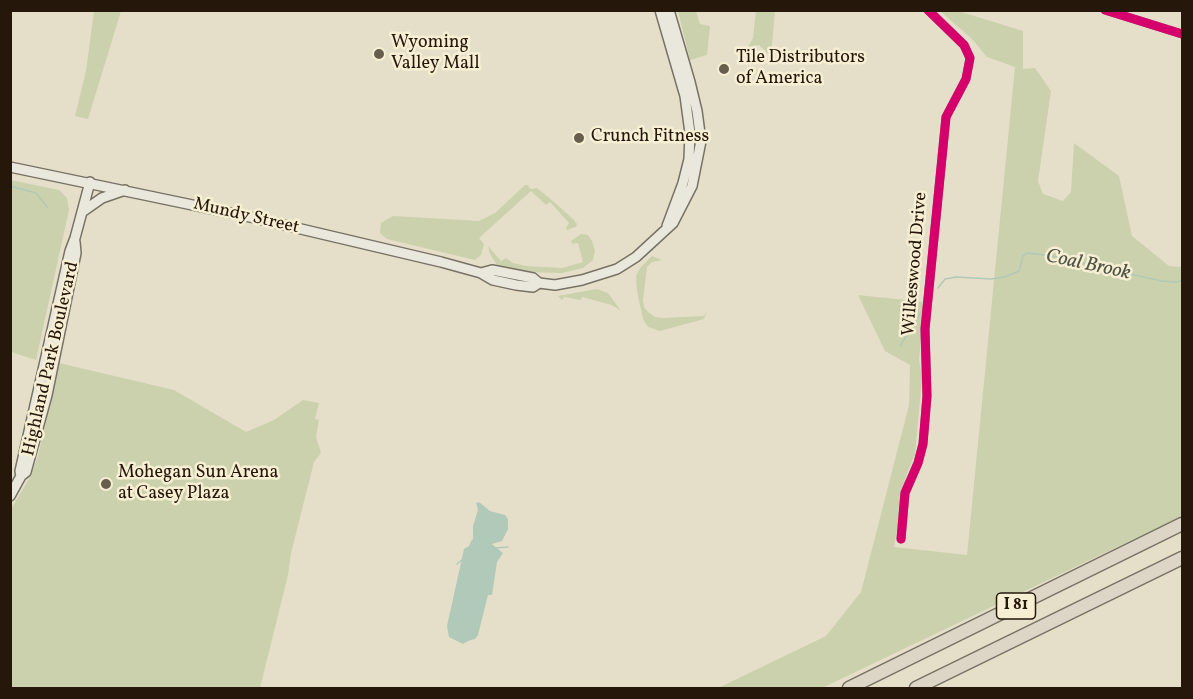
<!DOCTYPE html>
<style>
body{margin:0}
#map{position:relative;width:1193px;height:699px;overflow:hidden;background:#e5dfc9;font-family:Vollkorn,serif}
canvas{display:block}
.frame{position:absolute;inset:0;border:12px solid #25180b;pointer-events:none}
</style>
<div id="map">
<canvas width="1193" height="699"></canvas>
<div class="frame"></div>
</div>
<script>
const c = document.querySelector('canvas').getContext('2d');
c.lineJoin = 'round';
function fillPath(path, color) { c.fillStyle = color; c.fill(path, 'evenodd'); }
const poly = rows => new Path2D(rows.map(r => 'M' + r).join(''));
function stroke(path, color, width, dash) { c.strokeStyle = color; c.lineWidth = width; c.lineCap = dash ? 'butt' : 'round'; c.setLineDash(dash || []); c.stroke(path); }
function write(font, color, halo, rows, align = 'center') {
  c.font = font + ' Vollkorn,serif'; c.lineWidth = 5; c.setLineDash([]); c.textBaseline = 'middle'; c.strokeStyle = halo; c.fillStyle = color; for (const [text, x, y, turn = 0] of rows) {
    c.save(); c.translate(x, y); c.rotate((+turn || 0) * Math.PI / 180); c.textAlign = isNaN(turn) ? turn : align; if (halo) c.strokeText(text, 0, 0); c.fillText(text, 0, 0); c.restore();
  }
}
fillPath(poly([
 [756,10,775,11,771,56,759,45,748,47,753,38],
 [94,11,121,11,88,119,75,116,86,71],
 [678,11,696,11,700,24,710,26,707,55,690,60],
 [940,11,958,11,1023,31,1023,69,1035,68,1051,91,1038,181,1043,194,1063,201,1071,192,1074,143,1119,176,1132,236,1169,266,1182,267,1182,516,822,688,718,688,826,636,861,592,909,405,910,365,885,351,858,295,925,302,919,359,922,378,915,454,906,476,894,547,967,555,1015,67,987,57,972,39],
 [10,180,59,190,67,198,69,210,36,360,11,352],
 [525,185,529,185,528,186,531,189,537,188,554,202,573,219,577,224,576,227,567,230,566,228,569,223,550,202,546,205,531,191,479,238,484,244,481,255,475,260,387,239,380,233,381,223,393,216,479,221,495,213],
 [581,234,588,235,592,241,595,251,593,260,583,268,562,273,526,272,502,267,497,265,490,254,488,246,501,261,506,258,513,263,526,266,562,268,583,262,578,243,572,244,571,241],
 [652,256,662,260,652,262,647,267,643,300,644,307,648,312,655,317,663,318,704,316,707,311,704,319,660,331,648,327,643,319,637,291,636,276,640,268],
 [597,289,608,293,621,311,612,305,582,297,581,300,564,297,562,300,558,296],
 [59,363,174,390,246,432,274,420,303,400,319,403,315,419,319,420,316,437,321,453,314,462,291,553,288,575,260,688,11,688,11,509,29,479,38,456]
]), '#cbd1ac');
fillPath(poly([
 [479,502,490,511,505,515,508,519,508,529,502,541,492,544,503,553,497,562,492,595,488,595,478,635,475,639,468,641,463,644,449,637,447,626,464,549,469,546,471,541,473,539,473,526,478,510,476,503]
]), '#b1c9b8');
stroke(poly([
 [10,186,36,193,48,208],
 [938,288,945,279,956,277,991,279,1005,277,1019,271,1023,256,1027,253,1053,256,1161,281,1177,282,1182,280],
 [900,346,921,312],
 [494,548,508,547],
 [457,564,463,559]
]), '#b1c9b8', 1.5);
const street = poly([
 [1105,10,1182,34],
 [901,539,905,493,918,463,923,444,927,396,925,329,946,117,966,79,970,58,964,45,928,10]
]);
const secondary = poly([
 [660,10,685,96,690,133,689,159,683,183,667,226],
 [10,167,250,217,441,262,481,273,493,280,516,285,533,287,539,283],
 [82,212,102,198,125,190],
 [481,273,492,270,533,278,539,283,555,285,582,280,617,269,636,257,673,223,692,186,701,141,697,111,690,82,669,10],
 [21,476,20,471,70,251,75,238,90,182],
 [10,496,21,476,26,472,47,395,76,253,75,242]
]);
const highway = poly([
 [849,688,1182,524],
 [916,688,1182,558]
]);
stroke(street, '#918c7f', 9);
stroke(secondary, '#777265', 12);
stroke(highway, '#777265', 15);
stroke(street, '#eae7dc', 6);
stroke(secondary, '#eae7dc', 9);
stroke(highway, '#ddd6c6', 12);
stroke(poly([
 [1105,10,1182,34],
 [901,539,905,493,918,463,923,444,927,396,925,329,946,117,966,79,970,58,964,45,928,10]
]), '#d6006c', 9);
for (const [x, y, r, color] of [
 [379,54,6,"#685e4e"],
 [724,69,6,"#685e4e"],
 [579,138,6,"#685e4e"],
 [106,484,6,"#685e4e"]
]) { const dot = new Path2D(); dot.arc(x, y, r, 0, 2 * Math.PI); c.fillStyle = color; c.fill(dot); stroke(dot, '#f7efd3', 2); }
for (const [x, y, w] of [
 [1016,606,39]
]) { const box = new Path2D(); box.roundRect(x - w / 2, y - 13, w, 26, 4.5); c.fillStyle = '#f7efd3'; c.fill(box); stroke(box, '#25180b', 1.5); }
write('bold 16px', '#25180b', null, [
 ["I 81",1016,606]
]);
write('18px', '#25180b', '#f7efd3', [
 ["Wyoming",391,44],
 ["Valley Mall",391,65],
 ["Tile Distributors",736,59],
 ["of America",736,80],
 ["Crunch Fitness",591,138],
 ["Mohegan Sun Arena",118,474],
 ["at Casey Plaza",118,495]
], 'left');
write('18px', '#25180b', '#f7efd3', [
 ["Mundy Street",246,217,13],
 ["Wilkeswood Drive",916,264,-85],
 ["Highland Park Boulevard",52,359,-77]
]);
write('italic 20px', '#4e5345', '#f7efd3', [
 ["Coal Brook",1088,266,12]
]);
</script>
